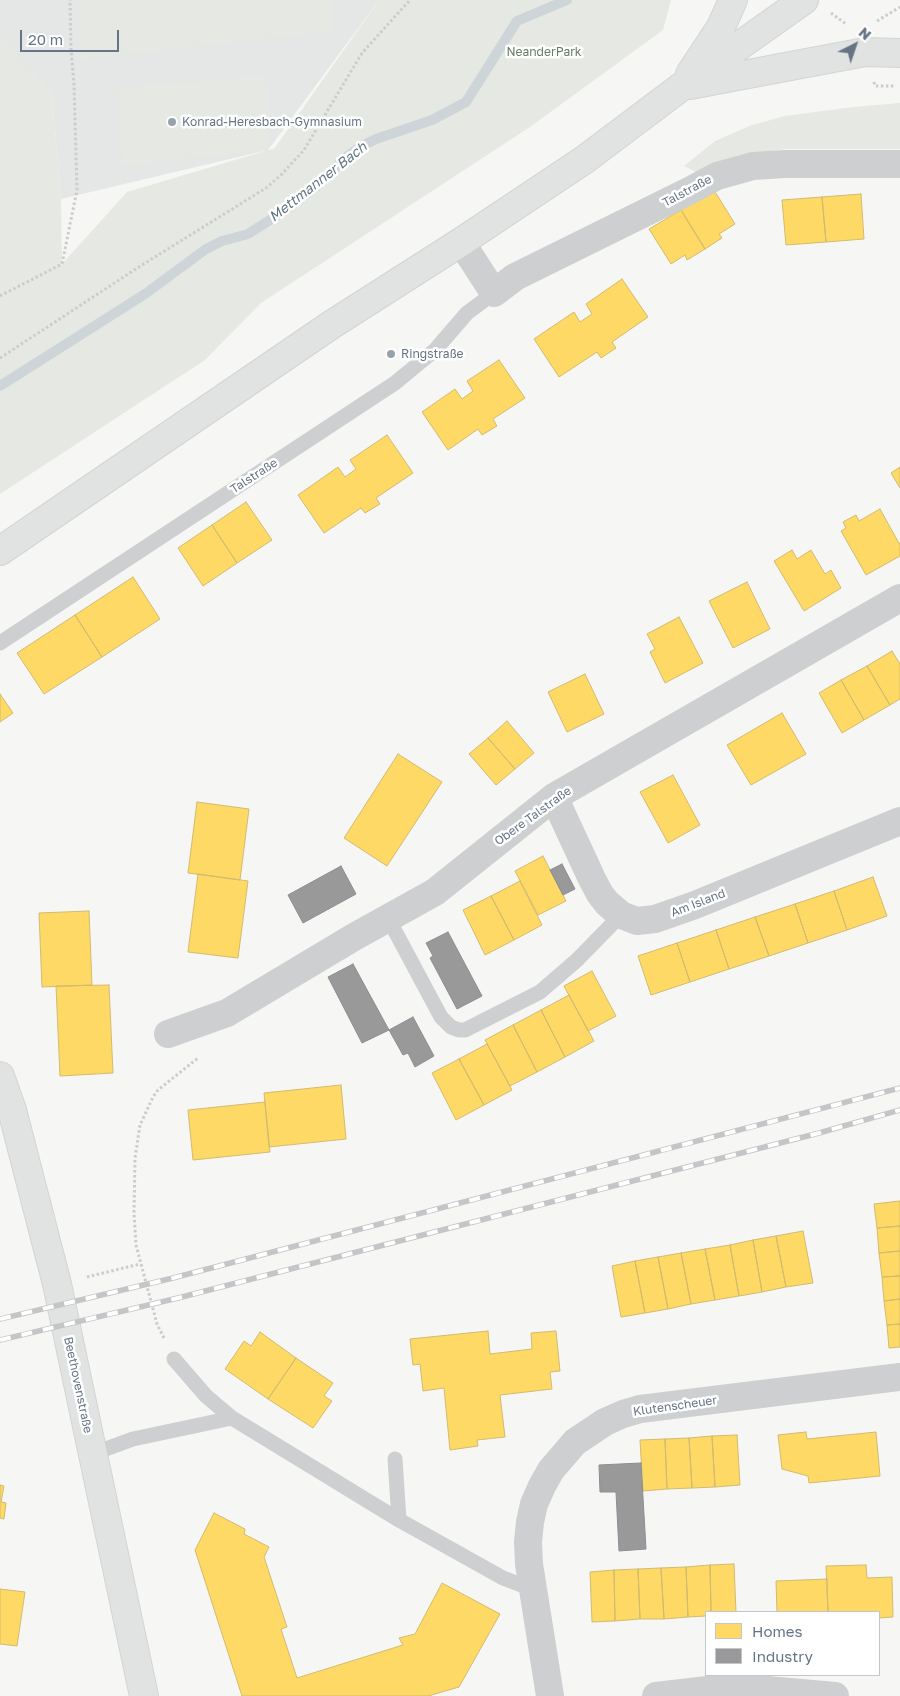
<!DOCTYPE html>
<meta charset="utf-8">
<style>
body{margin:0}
#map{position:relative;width:900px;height:1696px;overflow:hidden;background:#f6f6f5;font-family:"Golos Text",sans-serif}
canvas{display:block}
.legend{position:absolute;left:705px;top:1611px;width:175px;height:65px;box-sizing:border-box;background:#fff;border:1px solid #c2c7ce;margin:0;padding:6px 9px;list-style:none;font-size:15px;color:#667485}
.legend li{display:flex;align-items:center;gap:10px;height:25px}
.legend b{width:25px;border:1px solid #c2c7ce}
.north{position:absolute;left:830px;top:20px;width:50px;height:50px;-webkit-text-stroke:4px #fff;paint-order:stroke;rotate:41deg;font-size:14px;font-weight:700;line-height:20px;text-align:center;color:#667485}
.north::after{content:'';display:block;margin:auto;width:18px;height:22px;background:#667485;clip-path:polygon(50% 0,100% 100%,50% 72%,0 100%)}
.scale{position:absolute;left:20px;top:30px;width:99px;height:22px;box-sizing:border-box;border:2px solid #667485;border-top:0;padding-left:6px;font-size:15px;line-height:18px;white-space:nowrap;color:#667485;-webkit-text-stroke:4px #fff;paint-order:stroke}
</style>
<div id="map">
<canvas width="900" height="1696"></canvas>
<ul class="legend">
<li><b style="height:14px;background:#ffd966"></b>Homes</li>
<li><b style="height:14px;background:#999"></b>Industry</li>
</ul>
<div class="north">N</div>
<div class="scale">20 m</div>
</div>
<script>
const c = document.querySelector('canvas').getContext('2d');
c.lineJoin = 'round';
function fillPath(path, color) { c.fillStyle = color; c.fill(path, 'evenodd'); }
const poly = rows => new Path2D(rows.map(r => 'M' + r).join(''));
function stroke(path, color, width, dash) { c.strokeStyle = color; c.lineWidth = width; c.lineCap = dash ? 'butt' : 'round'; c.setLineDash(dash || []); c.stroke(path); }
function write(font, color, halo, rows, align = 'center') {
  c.font = font + ' "Golos Text",sans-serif'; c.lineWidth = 5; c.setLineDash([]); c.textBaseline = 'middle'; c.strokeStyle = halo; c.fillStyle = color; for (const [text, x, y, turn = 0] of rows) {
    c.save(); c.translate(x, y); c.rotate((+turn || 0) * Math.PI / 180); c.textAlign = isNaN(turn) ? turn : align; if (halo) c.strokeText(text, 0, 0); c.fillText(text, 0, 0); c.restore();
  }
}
fillPath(poly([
 [0,0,379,0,268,150,61,199,52,94,0,39]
]), '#e5e6e6');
fillPath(poly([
 [80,0,330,0,333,31,80,59],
 [379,0,671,0,663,30,530,127,261,303,205,360,0,494,0,39,2,37,52,94,61,199,62,264,127,192,265,151,122,165,119,88,265,76,268,150,274,149],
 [900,103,900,149,786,149,738,156,696,172,684,166,715,141,752,125,785,116,853,107]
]), '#e6e9e3');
const homes = poly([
 [714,190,735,224,719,234,722,238,705,249,681,210,714,190],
 [861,194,864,239,826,242,822,197,861,194],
 [822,197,826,242,786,245,782,200,822,197],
 [681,210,705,249,687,260,685,255,671,264,649,229,681,210],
 [622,279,648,317,612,342,616,348,601,358,597,352,559,377,534,339,574,312,580,322,592,314,586,304,622,279],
 [499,360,525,398,493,419,497,426,482,435,478,429,448,450,422,412,455,389,462,399,473,391,467,381,499,360],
 [387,435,413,473,376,498,380,504,365,513,361,508,324,533,298,495,338,467,345,477,356,469,350,460,387,435],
 [900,467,900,488,891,473,900,467],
 [246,502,272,540,237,563,212,525,246,502],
 [880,509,900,545,900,556,866,575,841,531,846,528,843,522,856,515,859,521,880,509],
 [212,525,237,563,203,586,178,548,212,525],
 [792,550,797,559,811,550,825,574,831,570,841,588,804,611,774,561,792,550],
 [133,577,160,619,102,657,75,615,133,577],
 [747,582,770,629,733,648,709,601,747,582],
 [75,615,102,657,44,694,17,653,75,615],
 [679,617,703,663,665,683,650,652,655,649,647,634,679,617],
 [892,651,900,664,900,699,890,705,867,666,892,651],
 [867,666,890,705,864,720,841,680,867,666],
 [585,674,604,714,567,732,548,692,585,674],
 [841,680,864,720,842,733,819,693,841,680],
 [0,694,13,713,0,722,0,694],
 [782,713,806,754,751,785,727,745,782,713],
 [507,721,534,753,515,769,488,738,507,721],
 [488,738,515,769,496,785,469,754,488,738],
 [398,754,442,782,387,866,344,838,398,754],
 [673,775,700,825,668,843,640,792,673,775],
 [197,802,249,809,240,880,188,873,197,802],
 [543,856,566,901,538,915,515,871,543,856],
 [198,874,248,881,238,958,188,952,198,874],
 [873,877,887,916,847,930,834,891,873,877],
 [520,881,542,925,514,940,491,896,520,881],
 [834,891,847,930,808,943,795,904,834,891],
 [491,896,514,940,485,955,463,910,491,896],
 [795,904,808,943,769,956,755,917,795,904],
 [89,911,92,985,42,987,39,913,89,911],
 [755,917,769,956,729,969,716,930,755,917],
 [716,930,729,969,690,982,677,943,716,930],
 [677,943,690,982,651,995,638,956,677,943],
 [592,971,616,1016,588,1031,564,986,592,971],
 [109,985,113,1073,60,1076,56,986,109,985],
 [569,995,594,1041,565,1057,541,1010,569,995],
 [541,1010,565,1057,537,1072,513,1025,541,1010],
 [513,1025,537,1072,510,1086,485,1040,513,1025],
 [487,1044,512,1090,484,1105,459,1059,487,1044],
 [459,1059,484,1105,456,1120,432,1073,459,1059],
 [341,1085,346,1139,269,1147,264,1093,341,1085],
 [265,1102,270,1152,193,1160,188,1110,265,1102],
 [900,1201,900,1226,877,1228,874,1204,900,1201],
 [900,1226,900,1251,879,1253,877,1228,900,1226],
 [803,1231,813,1283,786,1287,776,1236,803,1231],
 [776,1236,786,1287,762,1292,753,1240,776,1236],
 [753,1240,762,1292,739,1296,730,1245,753,1240],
 [730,1245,739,1296,715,1300,705,1249,730,1245],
 [705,1249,715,1300,691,1304,681,1253,705,1249],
 [900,1251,900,1276,882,1277,879,1253,900,1251],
 [681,1253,691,1304,668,1309,658,1257,681,1253],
 [658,1257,668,1309,645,1313,635,1261,658,1257],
 [635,1261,645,1313,621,1317,612,1266,635,1261],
 [900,1276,900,1299,884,1301,882,1277,900,1276],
 [900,1299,900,1324,887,1325,884,1301,900,1299],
 [900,1324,900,1347,889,1348,887,1325,900,1324],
 [488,1331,490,1354,532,1349,531,1333,556,1331,560,1371,550,1372,552,1389,500,1395,505,1437,477,1440,478,1446,450,1450,444,1388,423,1391,420,1364,413,1365,410,1339,488,1331],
 [260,1332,296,1358,268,1399,225,1369,244,1341,251,1346,260,1332],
 [296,1358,333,1383,324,1396,332,1401,313,1428,268,1399,296,1358],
 [806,1432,807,1439,876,1432,880,1476,809,1483,808,1476,782,1469,778,1435,806,1432],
 [737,1435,740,1485,715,1487,712,1436,737,1435],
 [712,1436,715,1487,692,1488,689,1438,712,1436],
 [689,1438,692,1488,667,1489,665,1439,689,1438],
 [665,1439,667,1489,643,1491,640,1440,665,1439],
 [0,1485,4,1486,1,1502,6,1503,4,1519,0,1518,0,1485],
 [214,1513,245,1529,244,1534,269,1547,264,1557,287,1627,281,1629,297,1678,403,1645,399,1638,415,1634,442,1583,500,1614,459,1687,428,1696,242,1696,195,1550,214,1513],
 [734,1564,736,1612,711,1612,710,1565,734,1564],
 [710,1565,711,1612,706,1612,706,1616,688,1617,686,1567,710,1565],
 [866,1565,867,1578,892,1577,893,1617,879,1618,879,1612,828,1612,826,1566,866,1565],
 [686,1567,688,1617,664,1619,661,1568,686,1567],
 [661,1568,664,1619,640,1619,638,1569,661,1568],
 [638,1569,640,1619,615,1621,614,1570,638,1569],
 [614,1570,615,1621,592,1622,590,1572,614,1570],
 [827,1579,828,1612,777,1612,776,1581,827,1579],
 [0,1589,25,1592,17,1646,0,1644,0,1589]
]);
fillPath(homes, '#ffd966');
stroke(homes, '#d1bb6f', 1);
const industry = poly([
 [562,864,575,889,563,895,550,870,562,864],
 [341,866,356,894,303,923,288,895,341,866],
 [448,932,482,996,457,1009,430,958,433,956,426,943,448,932],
 [353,964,389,1030,362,1043,328,977,353,964],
 [413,1017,434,1056,415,1067,408,1053,403,1055,389,1030,413,1017],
 [641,1463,646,1549,619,1551,616,1492,600,1492,599,1465,641,1463]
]);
fillPath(industry, '#999');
stroke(industry, '#8a8e93', 1);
stroke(poly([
 [0,386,145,294,206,249,222,241,248,234,284,211,318,185,343,160,360,147,376,139,432,120,466,102,517,21,567,0]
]), '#ced5d8', 10);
const secondary = poly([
 [690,74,721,27,733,0],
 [690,85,865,52,900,53],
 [0,551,331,325,461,242,584,160,681,87,804,0],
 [0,1076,12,1110,57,1284,144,1696]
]);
stroke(secondary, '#d3d4d4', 30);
stroke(poly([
 [831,13,846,24],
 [877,21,900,7],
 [874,82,875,86,894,86],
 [0,296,62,264,77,190,74,84,71,49,70,0],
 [0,358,142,265,266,188,280,176,304,150,362,53,410,0],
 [87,1277,140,1264],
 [164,1338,157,1324,136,1245,134,1213,135,1158,140,1125,153,1097,158,1090,198,1058]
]), '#cccccd', 3, [2.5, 2.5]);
stroke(poly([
 [0,643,395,383,435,350,467,313,494,293],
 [388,918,441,1017,451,1027,459,1030,465,1030,540,992,577,960,621,915],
 [174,1359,206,1396,232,1418,399,1520],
 [92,1454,133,1439,232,1418],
 [395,1459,399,1520,503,1578,532,1589]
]), '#cecfd0', 15);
stroke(poly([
 [461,242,494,293,515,277,691,190,717,176,753,166,785,164,900,164],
 [554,797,592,879,600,894,607,903,621,915,637,921,655,919,695,905,900,821],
 [168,1034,227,1013,354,937,435,892,554,797,900,598],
 [550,1696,529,1564,528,1542,530,1522,534,1504,542,1486,551,1470,575,1442,605,1422,623,1414,640,1409,900,1377],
 [656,1696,733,1687,835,1696]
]), '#cecfd0', 28);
stroke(secondary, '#e1e2e2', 28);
const rail = poly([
 [0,1319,173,1278,900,1088],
 [0,1340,178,1298,819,1133,900,1110]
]);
stroke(rail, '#c4c5c6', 5.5);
stroke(rail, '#fff', 4, [11]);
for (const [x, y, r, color] of [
 [172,122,5,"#98a2ac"],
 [391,354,5,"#98a2ac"]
]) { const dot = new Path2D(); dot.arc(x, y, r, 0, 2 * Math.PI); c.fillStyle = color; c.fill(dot); stroke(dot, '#fff', 2); }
write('12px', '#677c65', '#fff', [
 ["NeanderPark",544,52]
]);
write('12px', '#667485', '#fff', [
 ["Konrad-Heresbach-Gymnasium",182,122],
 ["Ringstraße",401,354]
], 'left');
write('12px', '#667485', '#fff', [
 ["Talstraße",687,191,-28],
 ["Talstraße",254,476,-33],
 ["Obere Talstraße",533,816,-36],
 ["Am Island",698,903,-21],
 ["Beethovenstraße",78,1385,78],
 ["Klutenscheuer",675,1406,-8]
]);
write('italic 14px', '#627681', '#fff', [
 ["Mettmanner Bach",318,182,-38]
]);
</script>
